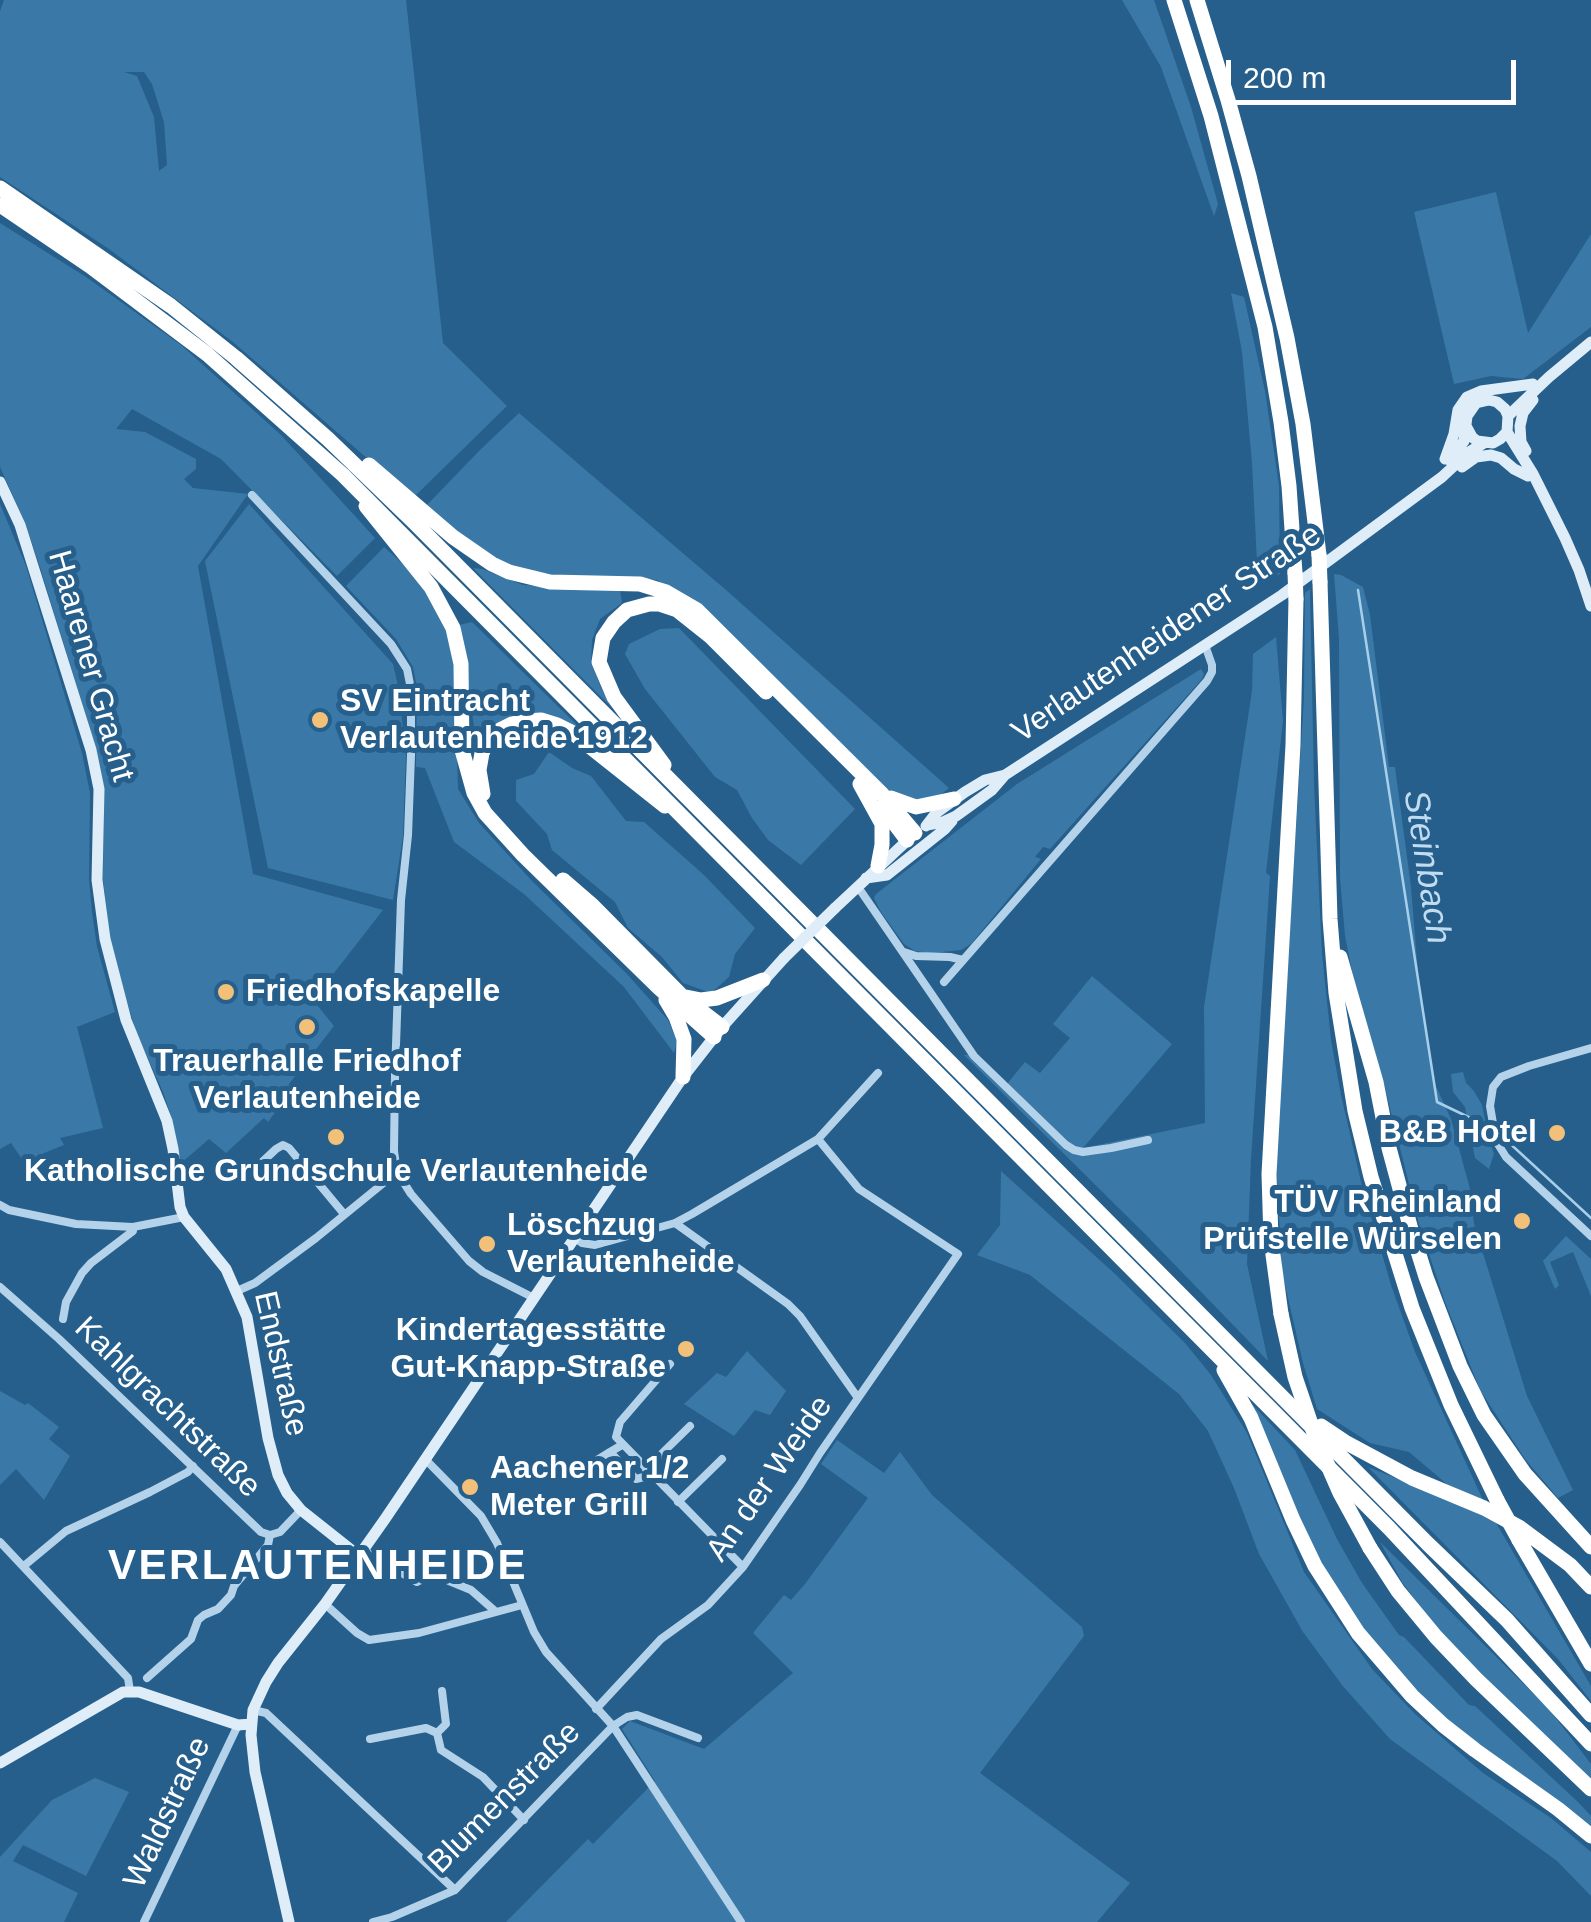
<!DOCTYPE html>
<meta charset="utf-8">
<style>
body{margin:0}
#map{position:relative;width:1591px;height:1922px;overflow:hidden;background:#265f8b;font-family:Arial,sans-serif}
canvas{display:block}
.scale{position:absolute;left:1226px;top:60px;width:290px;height:45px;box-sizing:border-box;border:5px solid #fff;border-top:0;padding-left:12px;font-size:30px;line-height:35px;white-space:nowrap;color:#fff;-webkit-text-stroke:8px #265f8b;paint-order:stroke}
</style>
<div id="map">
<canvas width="1591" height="1922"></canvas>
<div class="scale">200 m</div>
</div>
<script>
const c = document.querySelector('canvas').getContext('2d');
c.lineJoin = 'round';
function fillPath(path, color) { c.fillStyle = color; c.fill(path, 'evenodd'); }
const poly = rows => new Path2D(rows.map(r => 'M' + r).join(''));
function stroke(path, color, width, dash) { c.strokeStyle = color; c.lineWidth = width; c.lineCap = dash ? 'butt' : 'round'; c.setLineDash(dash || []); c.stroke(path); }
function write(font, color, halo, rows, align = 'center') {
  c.font = font + ' Arial,sans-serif'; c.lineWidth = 10; c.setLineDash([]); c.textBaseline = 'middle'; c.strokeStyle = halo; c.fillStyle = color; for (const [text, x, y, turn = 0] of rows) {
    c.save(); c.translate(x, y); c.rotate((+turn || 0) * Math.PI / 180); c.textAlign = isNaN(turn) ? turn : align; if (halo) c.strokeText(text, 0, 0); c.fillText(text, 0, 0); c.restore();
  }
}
fillPath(poly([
 [4,0,406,0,443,343,507,406,413,498,233,342,109,249,0,177,0,11],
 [124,72,144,72,152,84,164,122,167,165,159,171,154,117,137,76],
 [1122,0,1154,0,1191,107,1218,204,1214,216,1161,67],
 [1496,192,1528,333,1591,234,1591,327,1523,379,1491,376,1454,384,1414,212],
 [0,223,86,277,181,345,281,435,375,538,337,576,221,459,132,409,116,429,145,432,196,459,196,469,184,479,193,488,248,494,198,566,253,874,383,910,313,1000,334,1026,289,1084,293,1088,268,1122,264,1118,226,1153,209,1139,180,1164,172,1119,163,1092,137,1034,119,977,110,938,103,880,104,788,96,749,39,564,25,523,0,467],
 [1231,293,1244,297,1265,391,1279,486,1280,574,1258,583,1252,463,1242,352],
 [519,413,726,590,949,788,935,799,905,801,866,775,696,605,657,580,542,575,501,564,425,507,480,450],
 [0,504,26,566,82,753,90,793,89,879,92,912,97,947,115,1012,77,1027,103,1128,60,1138,64,1145,44,1153,26,1165,11,1143,0,1149],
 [249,504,393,664,398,686,406,754,403,836,393,900,268,868,205,561],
 [384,547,421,580,445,619,454,660,458,789,479,823,531,880,626,973,668,1020,677,1041,674,1053,624,987,524,894,454,842,425,768,416,767,417,688,413,667,396,639,346,586],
 [473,568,482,569,523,585,620,590,622,603,600,619,592,640,591,663,602,690,616,712],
 [1334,574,1341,575,1363,587,1370,615,1389,767,1395,767,1411,887,1419,985,1434,1082,1451,1119,1470,1189,1474,1224,1527,1396,1573,1490,1558,1498,1525,1459,1480,1390,1445,1302,1419,1224,1384,1084,1355,986,1345,936,1340,878,1339,638],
 [1310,589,1314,785,1322,954,1331,1040,1341,1095,1361,1182,1391,1285,1415,1352,1483,1500,1448,1485,1409,1452,1370,1443,1317,1409,1303,1363,1282,1272,1276,1160,1304,697,1305,593],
 [472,622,583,731,556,719,528,715,477,747,459,625],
 [679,628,855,809,801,865,768,840,752,818,737,790,715,777,645,689,625,654,629,644,660,629],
 [1276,637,1283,721,1266,873,1270,876,1251,1159,1247,1264,1268,1361,1146,1235,964,1055,975,1054,1007,1084,1025,1062,1040,1073,1070,1038,1053,1024,1092,976,1172,1044,1083,1148,1205,1123,1204,1007,1252,691,1253,654],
 [1201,669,1204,674,1202,679,1050,849,1043,847,1035,857,1041,859,971,944,961,950,931,953,915,951,904,944,881,912,874,898,876,894,1017,784],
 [549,752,572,768,591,776,626,821,644,822,704,875,755,928,735,954,729,977,711,993,683,983,662,957,628,928,615,902,552,850,547,834,516,801,516,780,534,774],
 [1463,1072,1466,1083,1474,1091,1482,1105,1489,1140,1494,1154,1489,1169,1475,1158,1465,1107,1453,1092,1451,1074],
 [1001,1171,1114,1273,1185,1343,1211,1375,1247,1433,1304,1572,1372,1669,1415,1714,1483,1773,1551,1818,1591,1852,1591,1896,1557,1861,1390,1739,1342,1685,1303,1632,1259,1554,1234,1488,1208,1431,1179,1394,1030,1275,977,1255,1000,1225],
 [1566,1236,1591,1259,1591,1296,1573,1252,1550,1262,1559,1285,1555,1289,1543,1261],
 [747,1351,786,1391,770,1415,755,1410,734,1436,684,1404,717,1373,726,1377],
 [0,1391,25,1405,28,1403,59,1427,49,1439,70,1456,44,1500,16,1469,0,1485],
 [1250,1402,1295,1450,1337,1539,1362,1583,1399,1635,1404,1637,1469,1705,1475,1706,1579,1803,1591,1816,1591,1829,1483,1752,1416,1693,1355,1621,1324,1572,1304,1531],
 [837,1440,884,1473,900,1452,932,1495,1082,1627,1084,1636,980,1773,1130,1883,1097,1922,506,1922,588,1839,593,1844,655,1781,622,1729,630,1721,704,1749,793,1673,753,1633,784,1595,791,1600,805,1584,868,1498,821,1464],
 [1368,1467,1492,1516,1591,1686,1591,1701,1558,1659],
 [1380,1542,1549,1709,1591,1764,1591,1781,1493,1687,1431,1621,1402,1582],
 [95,1778,129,1792,86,1876,23,1845,13,1861,78,1893,64,1922,0,1922,0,1857,52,1800]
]), '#3a79a7');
stroke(poly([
 [1358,590,1437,1102,1483,1124],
 [1505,1139,1591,1218]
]), '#a8cfea', 2.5);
stroke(poly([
 [252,495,391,644,407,669,411,689,411,755,408,835,401,900,395,1074,394,1151,397,1172,411,1194,469,1261,483,1272,534,1298],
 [858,887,974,1056,1066,1145,1074,1150,1083,1152,1111,1148,1148,1140],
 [904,952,916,956,950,957,963,960],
 [944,982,1207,681,1212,672,1212,665,1205,645],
 [1591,1048,1529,1066,1501,1077,1493,1087,1490,1106,1496,1141,1506,1157,1591,1236],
 [260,1164,276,1149,283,1145,289,1148,344,1214],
 [0,1205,9,1210,76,1224,133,1227],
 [675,1223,788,1304,800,1316,858,1398],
 [575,1238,582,1243,595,1245,675,1223,692,1214,818,1139,878,1073],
 [0,1287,59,1339,261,1532,270,1535,280,1532,301,1510],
 [237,1291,255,1283,316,1238,397,1172],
 [63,1319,66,1302,82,1273,91,1263,133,1231,133,1227,184,1217],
 [670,1364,620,1422,616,1437,743,1567],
 [622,1445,610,1452,636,1479,652,1475],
 [425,1459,481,1516,497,1543,534,1632,546,1652,613,1726,741,1922],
 [586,1467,610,1452],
 [646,1469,690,1426],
 [678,1502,722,1459],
 [0,1542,128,1678,130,1691],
 [363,1550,417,1582,432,1574,471,1590,495,1611],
 [25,1565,66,1531,150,1492,188,1472,193,1466],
 [325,1604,357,1633,369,1640,419,1633,522,1605],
 [147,1678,191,1639,198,1620,204,1615,218,1609,231,1595,234,1586,268,1545,270,1535],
 [596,1709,661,1639,708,1605,743,1567,800,1485,820,1453,958,1254,859,1189,818,1139],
 [253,1710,266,1713,455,1890],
 [437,1733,446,1724,442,1691],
 [370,1739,426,1728,437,1733,441,1750,483,1777,524,1820],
 [144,1922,238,1725],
 [373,1922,392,1917,455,1890,613,1726,627,1717,637,1715,698,1738]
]), '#b4d3ea', 8);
stroke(poly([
 [1508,416,1549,377,1591,342],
 [1507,432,1533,474,1565,538,1579,570,1591,606],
 [1526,451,1521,442,1520,426,1523,413,1533,400],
 [1445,459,1454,434,1458,410,1467,397,1481,391,1533,384],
 [1449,460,1464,441,1467,416,1476,403,1489,400,1497,402,1505,409,1508,416,1507,432,1500,439,1493,443,1477,441,1472,437,1466,426],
 [1462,467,1476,457,1491,455,1501,458,1514,469,1528,476],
 [0,482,20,525,91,750,99,789,97,880,105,939,126,1020,167,1121,173,1149,180,1207,184,1217,226,1269,247,1317,268,1438,278,1475,287,1493,301,1510,359,1556],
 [927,825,943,822,956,816,992,790,1005,775,1282,595,1442,477,1469,452,1484,443],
 [926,826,936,813,965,792,985,780,1005,775],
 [866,878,887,875,945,829,952,821],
 [835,908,911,837],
 [0,1763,123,1692,139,1692,238,1725,251,1724],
 [289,1922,255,1772,251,1735,253,1710,266,1682,278,1663,325,1604,385,1519,683,1077,722,1027,784,958]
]), '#deedf8', 11);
stroke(poly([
 [1174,0,1211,116,1265,327,1281,422,1289,486,1295,573],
 [1197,0,1228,100,1249,176,1287,338,1303,424,1319,555],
 [0,188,171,306,236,358,328,439,414,522,1428,1544,1507,1620,1591,1715],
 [0,205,90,266,207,354,343,475,1389,1528,1591,1744],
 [369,465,453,537,492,564,509,572,550,582,640,584,666,592,697,610,882,794,915,833],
 [366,506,431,587,453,628,461,664,462,750,474,793,485,813,523,855,659,988,714,1037],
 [1320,582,1330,919,1336,993,1355,1111,1371,1177,1412,1308,1451,1405,1497,1500],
 [664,765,614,697,599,662,603,638,614,622,627,610,649,604,659,604,677,610,711,637,766,692],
 [860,784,882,824,882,845,878,866],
 [483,794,479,770,482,753,486,745,500,730,512,724,525,721,541,720,557,725,573,733,665,806],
 [891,798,916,807,954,799],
 [882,807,907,840],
 [563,880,593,906,683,997,722,1027],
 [1340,957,1376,1082,1389,1148,1410,1226,1426,1277,1460,1366,1484,1415,1525,1474,1591,1547],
 [686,997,701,1000,717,998,763,980],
 [666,1000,676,1017,684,1039,683,1077],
 [1281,1314,1271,1240,1269,1174,1293,745,1296,599],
 [1224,1370,1251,1418,1293,1520,1315,1566,1358,1633,1412,1696,1443,1725,1475,1750,1558,1809,1591,1836],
 [1321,1426,1345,1442,1412,1478,1484,1508,1519,1527,1570,1565,1591,1587],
 [1519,1540,1591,1664],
 [1370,1548,1398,1591,1436,1637,1476,1679,1591,1789]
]), '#fff', 15);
stroke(poly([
 [784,958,835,908]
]), '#deedf8', 11);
stroke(poly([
 [1319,555,1320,582],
 [1295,573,1296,599],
 [1281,1314,1295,1377,1315,1436,1340,1493,1370,1548],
 [1497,1500,1519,1540]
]), '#fff', 15);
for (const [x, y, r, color] of [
 [320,720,10,"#f3c079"],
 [226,992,10,"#f3c079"],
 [307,1027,10,"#f3c079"],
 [1557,1133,10,"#f3c079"],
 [336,1137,10,"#f3c079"],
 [1522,1221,10,"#f3c079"],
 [487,1244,10,"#f3c079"],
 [686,1349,10,"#f3c079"],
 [470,1487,10,"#f3c079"]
]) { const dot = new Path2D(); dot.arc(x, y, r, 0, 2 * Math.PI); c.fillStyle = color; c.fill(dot); stroke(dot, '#265f8b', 4); }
write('32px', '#fff', '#265f8b', [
 ["Verlautenheidener Straße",1167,634,-34],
 ["Haarener Gracht",90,666,74],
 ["Endstraße",280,1364,77],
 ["Kahlgrachtstraße",167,1408,44],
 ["An der Weide",770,1479,-55],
 ["Blumenstraße",505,1798,-45],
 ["Waldstraße",168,1813,-65]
]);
write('bold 32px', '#fff', '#265f8b', [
 ["SV Eintracht",340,702],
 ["Verlautenheide 1912",340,739],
 ["Friedhofskapelle",246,992],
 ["Trauerhalle Friedhof",307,1062,"center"],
 ["Verlautenheide",307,1099,"center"],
 ["B&B Hotel",1537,1133,"right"],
 ["Katholische Grundschule Verlautenheide",336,1172,"center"],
 ["TÜV Rheinland",1502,1203,"right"],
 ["Prüfstelle Würselen",1502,1240,"right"],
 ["Löschzug",507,1226],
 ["Verlautenheide",507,1263],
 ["Kindertagesstätte",666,1331,"right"],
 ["Gut-Knapp-Straße",666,1368,"right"],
 ["Aachener 1/2",490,1469],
 ["Meter Grill",490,1506]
], 'left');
write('italic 35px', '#c0dcf1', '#265f8b', [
 ["Steinbach",1426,867,81]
]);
c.letterSpacing = '2.5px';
write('bold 42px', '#fff', '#265f8b', [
 ["VERLAUTENHEIDE",318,1567]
]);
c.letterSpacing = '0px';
</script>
